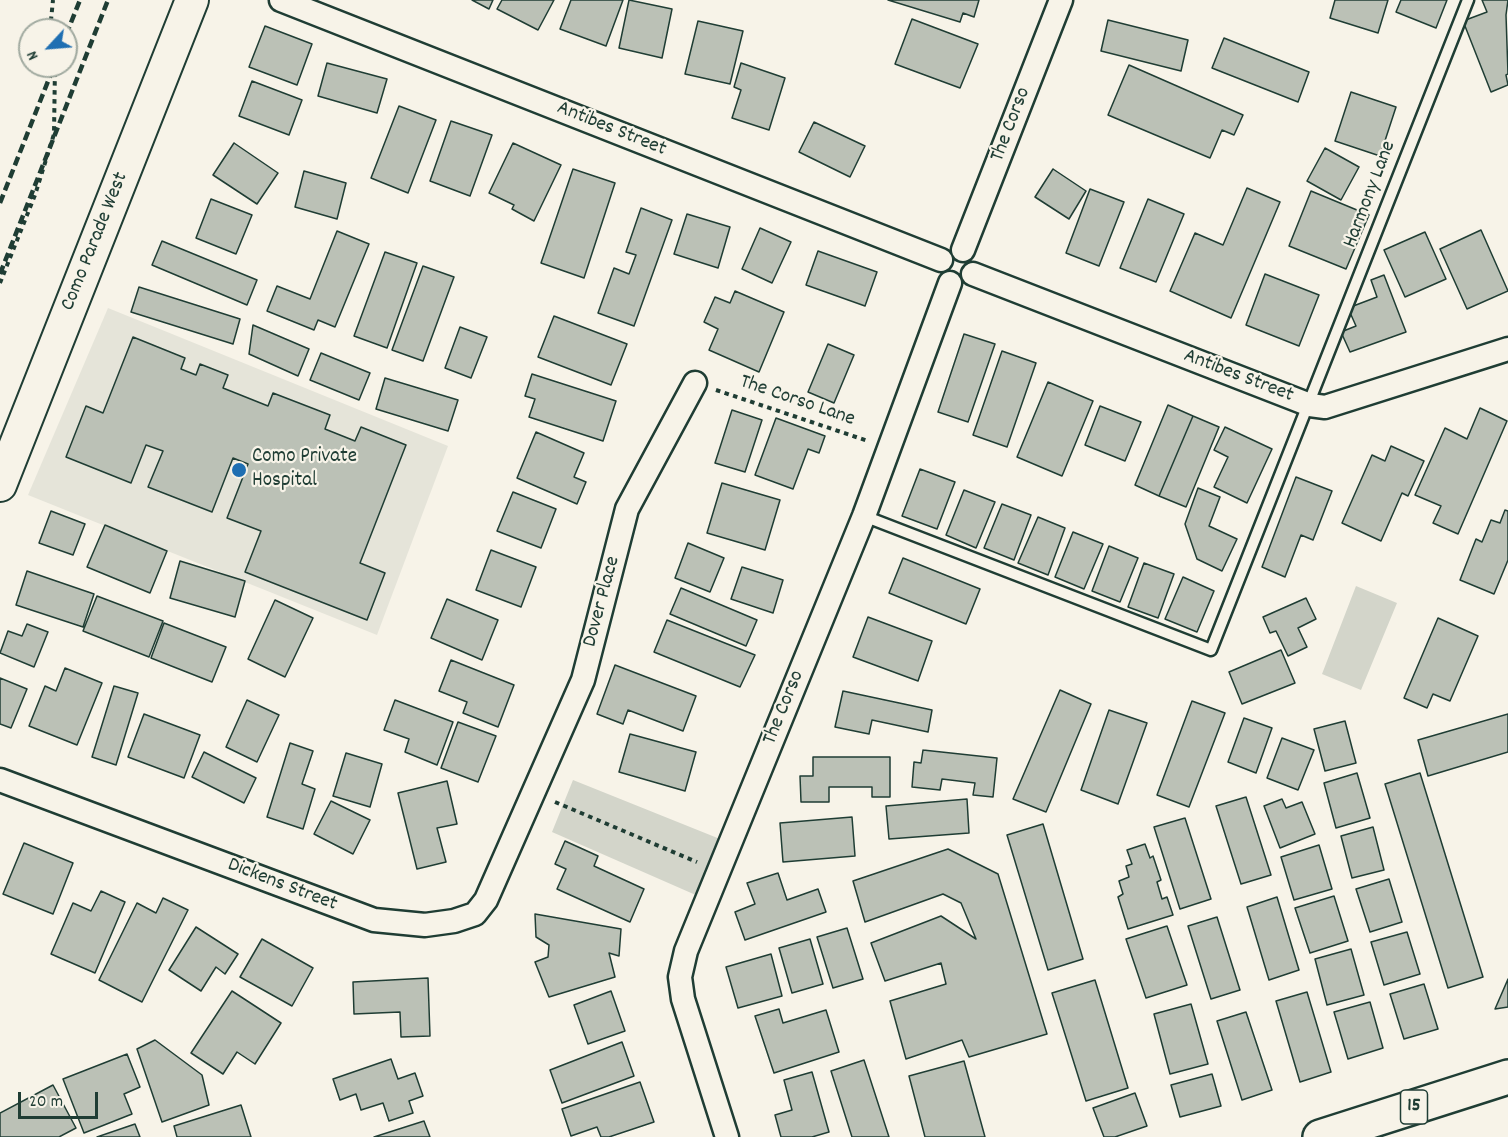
<!DOCTYPE html>
<style>
body{margin:0}
#map{position:relative;width:1508px;height:1137px;overflow:hidden;background:#f7f3e8;font-family:Dekko,sans-serif}
canvas{display:block}
.north{position:absolute;left:18px;top:18px;width:60px;height:60px;box-sizing:border-box;background:#f7f3e8;border:2px solid #a1aaa0;border-radius:50%;rotate:244deg;font-size:16px;font-weight:700;line-height:24px;text-align:center;color:#1f3d34}
.north::after{content:'';display:block;margin:auto;width:21px;height:27px;background:#1f6fb2;clip-path:polygon(50% 0,100% 100%,50% 72%,0 100%)}
.scale{position:absolute;left:18px;top:1092px;width:80px;height:27px;box-sizing:border-box;border:3px solid #1f3d34;border-top:0;padding-left:8px;font-size:18px;line-height:21px;white-space:nowrap;color:#1f3d34;-webkit-text-stroke:4px #f7f3e8;paint-order:stroke}
</style>
<div id="map">
<canvas width="1508" height="1137"></canvas>
<div class="north">N</div>
<div class="scale">20 m</div>
</div>
<script>
const c = document.querySelector('canvas').getContext('2d');
c.lineJoin = 'round';
function fillPath(path, color) { c.fillStyle = color; c.fill(path, 'evenodd'); }
const poly = rows => new Path2D(rows.map(r => 'M' + r).join(''));
function stroke(path, color, width, dash) { c.strokeStyle = color; c.lineWidth = width; c.lineCap = dash ? 'butt' : 'round'; c.setLineDash(dash || []); c.stroke(path); }
function write(font, color, halo, rows, align = 'center') {
  c.font = font + ' Dekko,sans-serif'; c.lineWidth = 4.5; c.setLineDash([]); c.textBaseline = 'middle'; c.strokeStyle = halo; c.fillStyle = color; for (const [text, x, y, turn = 0] of rows) {
    c.save(); c.translate(x, y); c.rotate((+turn || 0) * Math.PI / 180); c.textAlign = isNaN(turn) ? turn : align; if (halo) c.strokeText(text, 0, 0); c.fillText(text, 0, 0); c.restore();
  }
}
fillPath(poly([
 [108,308,448,446,377,635,28,495]
]), '#e5e4d9');
fillPath(poly([
 [1356,586,1397,603,1361,690,1322,674],
 [573,780,720,839,698,896,552,832]
]), '#d3d5ca');
const building = poly([
 [472,0,493,0,489,9,472,0],
 [502,0,554,0,538,30,497,9,502,0],
 [571,0,623,0,606,46,560,29,571,0],
 [629,0,672,9,662,58,619,48,629,0],
 [888,0,979,0,974,17,963,13,960,22,888,0],
 [1335,0,1388,0,1378,33,1330,18,1335,0],
 [1401,0,1447,0,1436,28,1396,12,1401,0],
 [1482,0,1508,0,1506,15,1508,74,1506,75,1508,85,1491,92,1463,21,1487,12,1482,0],
 [912,19,978,44,960,88,895,64,912,19],
 [1108,20,1188,40,1181,71,1101,51,1108,20],
 [698,21,743,31,730,84,685,74,698,21],
 [265,26,312,44,297,85,249,67,265,26],
 [1224,38,1309,72,1298,102,1212,68,1224,38],
 [327,63,387,79,377,113,318,96,327,63],
 [741,63,785,78,769,130,732,118,741,90,734,87,741,63],
 [1129,65,1243,115,1234,135,1222,130,1210,158,1108,115,1129,65],
 [252,81,302,100,289,135,239,116,252,81],
 [1351,92,1396,107,1380,156,1335,141,1351,92],
 [399,106,436,120,408,193,371,178,399,106],
 [451,121,492,135,470,196,430,181,451,121],
 [814,122,865,146,850,177,799,152,814,122],
 [234,143,278,173,257,204,213,175,234,143],
 [513,143,561,165,534,221,512,209,514,205,489,193,513,143],
 [1325,148,1359,167,1341,200,1307,181,1325,148],
 [573,169,615,183,584,278,541,263,573,169],
 [1053,169,1086,191,1069,219,1035,197,1053,169],
 [304,171,346,183,337,219,295,207,304,171],
 [1247,188,1280,202,1231,318,1170,291,1195,233,1223,245,1247,188],
 [1090,189,1124,202,1099,266,1066,253,1090,189],
 [1311,191,1369,215,1346,269,1289,246,1311,191],
 [211,199,252,215,236,254,196,238,211,199],
 [1148,199,1184,214,1156,282,1120,268,1148,199],
 [641,208,672,220,634,326,598,313,614,268,629,274,636,255,626,252,641,208],
 [687,214,730,227,718,268,674,254,687,214],
 [760,228,791,242,772,283,742,269,760,228],
 [1481,230,1508,291,1467,309,1440,249,1481,230],
 [337,231,369,244,335,327,318,320,314,330,267,311,277,286,310,299,337,231],
 [1425,232,1446,279,1405,297,1384,250,1425,232],
 [162,241,257,280,247,305,152,265,162,241],
 [818,251,877,272,865,306,806,285,818,251],
 [385,252,417,263,387,348,354,336,385,252],
 [423,266,454,277,423,361,392,350,423,266],
 [1265,274,1319,295,1299,346,1246,325,1265,274],
 [1384,275,1406,332,1350,352,1341,332,1356,326,1348,308,1377,297,1371,280,1384,275],
 [139,287,240,319,233,344,131,312,139,287],
 [735,291,784,312,759,372,709,350,718,329,704,322,715,297,730,303,735,291],
 [554,316,627,344,611,385,538,357,554,316],
 [253,325,309,349,298,376,249,354,253,325],
 [460,327,487,337,471,378,445,368,460,327],
 [964,334,995,344,968,422,938,412,964,334],
 [133,337,185,358,181,369,196,375,200,364,228,375,223,388,268,406,273,393,330,415,325,429,355,441,361,427,406,445,360,563,385,573,367,620,245,572,261,531,227,518,248,464,233,458,212,512,148,487,163,451,146,445,131,483,66,457,86,406,103,413,133,337],
 [828,344,854,355,834,403,808,392,828,344],
 [1002,351,1036,363,1007,447,973,435,1002,351],
 [321,353,370,373,359,400,310,380,321,353],
 [532,374,616,401,603,441,529,417,535,399,525,396,532,374],
 [385,378,458,400,448,431,376,409,385,378],
 [1048,382,1093,401,1062,476,1017,457,1048,382],
 [1168,405,1193,416,1159,496,1135,485,1168,405],
 [1100,406,1141,422,1125,461,1085,445,1100,406],
 [1480,408,1507,421,1458,534,1433,523,1441,506,1415,495,1445,428,1467,439,1480,408],
 [732,410,762,420,745,472,715,463,732,410],
 [1193,416,1219,427,1186,507,1159,496,1193,416],
 [776,418,825,436,819,453,808,449,793,489,755,475,776,418],
 [1225,427,1272,449,1247,503,1214,487,1228,457,1214,450,1225,427],
 [536,432,584,453,574,477,586,482,577,504,517,478,536,432],
 [1391,446,1424,461,1408,496,1402,493,1381,541,1342,523,1372,455,1385,461,1391,446],
 [920,469,955,482,937,529,902,516,920,469],
 [1296,477,1332,491,1313,540,1301,535,1285,577,1262,567,1296,477],
 [722,483,780,500,765,550,707,533,722,483],
 [1198,488,1220,497,1209,526,1237,539,1222,571,1197,559,1185,524,1198,488],
 [964,490,995,502,976,548,946,535,964,490],
 [513,492,556,509,541,548,497,531,513,492],
 [1002,504,1031,515,1014,560,984,548,1002,504],
 [1505,510,1508,511,1508,560,1494,594,1460,580,1476,539,1482,542,1491,520,1500,523,1505,510],
 [51,511,85,524,73,555,39,543,51,511],
 [1038,517,1065,528,1048,575,1018,563,1038,517],
 [105,525,167,551,150,593,87,567,105,525],
 [1073,532,1103,544,1084,589,1055,577,1073,532],
 [688,543,724,558,710,592,675,578,688,543],
 [1109,546,1138,558,1120,602,1092,591,1109,546],
 [491,550,536,567,521,607,476,590,491,550],
 [903,558,980,589,966,624,889,593,903,558],
 [180,561,245,581,235,617,170,598,180,561],
 [1144,563,1174,574,1158,618,1128,607,1144,563],
 [742,567,783,580,773,613,731,599,742,567],
 [27,571,94,594,83,627,16,605,27,571],
 [1183,577,1214,591,1197,632,1165,619,1183,577],
 [681,588,757,620,746,646,670,614,681,588],
 [97,596,163,621,149,657,83,631,97,596],
 [1306,598,1316,619,1298,628,1307,647,1288,656,1276,631,1270,633,1263,617,1306,598],
 [447,599,498,620,482,660,431,638,447,599],
 [275,600,313,618,285,677,248,659,275,600],
 [868,617,932,641,918,681,853,657,868,617],
 [1438,618,1478,636,1450,701,1433,694,1427,708,1404,698,1438,618],
 [667,620,755,655,740,687,654,652,667,620],
 [164,623,226,647,212,682,151,658,164,623],
 [27,624,48,632,34,667,0,653,8,631,22,636,27,624],
 [1281,650,1295,683,1242,704,1229,672,1281,650],
 [451,660,514,685,498,727,463,713,467,702,439,691,451,660],
 [615,665,696,696,683,731,628,710,623,724,597,714,615,665],
 [65,668,102,683,77,745,29,726,45,686,56,691,65,668],
 [0,678,27,689,11,728,0,724,0,678],
 [114,686,138,693,116,765,92,757,114,686],
 [1060,690,1091,704,1046,812,1013,799,1060,690],
 [843,691,932,710,928,732,872,720,869,734,835,727,843,691],
 [247,700,279,715,257,762,226,747,247,700],
 [395,700,453,722,437,765,405,752,409,739,384,730,395,700],
 [1192,701,1225,713,1189,807,1157,795,1192,701],
 [1109,710,1147,723,1118,804,1081,790,1109,710],
 [144,714,200,735,184,778,128,757,144,714],
 [1508,714,1508,752,1428,776,1418,740,1508,714],
 [1244,718,1272,728,1256,773,1228,762,1244,718],
 [1345,721,1356,763,1325,771,1314,729,1345,721],
 [458,722,496,736,478,782,441,768,458,722],
 [630,734,696,752,685,791,619,772,630,734],
 [1282,738,1314,750,1298,790,1267,778,1282,738],
 [290,743,313,751,302,784,315,789,303,829,267,817,290,743],
 [923,750,997,758,993,797,973,795,975,783,942,779,940,790,912,787,914,762,921,763,923,750],
 [204,752,256,778,244,803,192,777,204,752],
 [346,753,382,764,370,807,333,796,346,753],
 [813,757,890,757,890,797,872,797,872,787,829,787,829,802,801,802,800,776,813,776,813,757],
 [1357,773,1370,818,1336,828,1324,783,1357,773],
 [1420,773,1483,977,1448,988,1385,784,1420,773],
 [447,781,457,824,437,828,446,862,417,869,398,793,447,781],
 [1246,797,1271,875,1241,884,1216,806,1246,797],
 [967,799,969,833,889,839,886,806,967,799],
 [1282,799,1286,808,1302,802,1315,834,1280,848,1264,806,1282,799],
 [331,801,370,820,353,854,314,834,331,801],
 [852,817,855,856,783,862,780,823,852,817],
 [1185,818,1211,899,1180,909,1154,827,1185,818],
 [1043,824,1083,959,1048,970,1007,835,1043,824],
 [1373,827,1384,870,1352,878,1341,836,1373,827],
 [565,841,598,856,594,866,644,889,630,922,557,889,566,869,555,864,565,841],
 [24,843,73,863,53,914,3,894,24,843],
 [1145,844,1150,858,1153,856,1161,880,1157,882,1162,899,1167,897,1173,915,1128,929,1118,897,1123,894,1119,881,1129,877,1126,866,1132,864,1127,850,1145,844],
 [1319,845,1332,889,1294,900,1281,857,1319,845],
 [948,849,998,874,1047,1034,969,1057,962,1040,906,1059,890,1001,946,984,941,963,885,981,871,943,941,916,976,939,961,903,943,894,865,922,853,881,948,849],
 [778,873,787,900,818,889,826,912,745,940,735,912,755,904,747,883,778,873],
 [1389,879,1402,922,1370,932,1356,889,1389,879],
 [101,891,125,902,95,973,51,954,73,903,91,911,101,891],
 [1334,896,1348,941,1310,953,1295,908,1334,896],
 [1277,897,1299,970,1269,980,1247,907,1277,897],
 [163,898,188,910,142,1002,99,980,137,903,156,913,163,898],
 [535,914,621,929,619,956,609,953,615,977,549,997,535,962,548,957,549,945,536,937,535,914],
 [1217,917,1240,990,1211,999,1188,926,1217,917],
 [1167,926,1187,985,1146,998,1126,939,1167,926],
 [196,927,238,954,225,974,216,967,201,991,169,970,196,927],
 [847,928,863,979,833,988,817,937,847,928],
 [1407,932,1420,974,1384,985,1371,942,1407,932],
 [262,939,313,968,292,1006,240,977,262,939],
 [810,939,823,984,792,993,779,948,810,939],
 [1351,949,1364,995,1327,1005,1315,959,1351,949],
 [771,954,782,996,738,1008,726,967,771,954],
 [428,978,430,1036,401,1037,400,1012,354,1014,353,982,428,978],
 [1508,979,1508,1007,1495,1009,1508,979],
 [1095,980,1128,1088,1086,1101,1052,993,1095,980],
 [1424,984,1438,1029,1404,1039,1390,994,1424,984],
 [232,991,281,1023,255,1064,237,1052,223,1074,191,1053,232,991],
 [611,991,625,1031,588,1044,574,1005,611,991],
 [1307,992,1331,1072,1300,1082,1276,1001,1307,992],
 [1370,1002,1383,1048,1348,1059,1334,1012,1370,1002],
 [1191,1004,1208,1064,1170,1074,1154,1014,1191,1004],
 [779,1009,783,1023,826,1010,839,1052,774,1073,755,1016,779,1009],
 [1246,1012,1272,1090,1242,1100,1217,1021,1246,1012],
 [155,1040,202,1075,209,1105,162,1122,137,1049,155,1040],
 [622,1042,634,1076,562,1103,550,1070,622,1042],
 [127,1054,140,1087,124,1094,132,1114,84,1133,63,1079,127,1054],
 [391,1059,398,1079,415,1073,423,1096,409,1101,413,1113,389,1121,383,1103,361,1110,356,1094,340,1100,333,1079,391,1059],
 [864,1060,889,1137,852,1137,831,1071,864,1060],
 [964,1061,985,1137,925,1137,909,1076,964,1061],
 [812,1072,829,1132,812,1137,781,1137,775,1115,792,1110,784,1080,812,1072],
 [1212,1074,1221,1106,1180,1117,1171,1085,1212,1074],
 [640,1082,654,1122,609,1137,601,1137,597,1127,571,1136,562,1109,640,1082],
 [53,1085,76,1128,59,1137,0,1137,0,1113,53,1085],
 [1135,1093,1147,1126,1115,1137,1104,1137,1093,1108,1135,1093],
 [241,1105,251,1137,177,1137,174,1126,241,1105],
 [424,1121,430,1137,374,1137,424,1121],
 [135,1124,140,1137,97,1137,135,1124]
]);
fillPath(building, '#bbc1b6');
stroke(building, '#1f3d34', 1.5);
const lane = poly([
 [864,516,1211,650,1468,0]
]);
const street = poly([
 [281,0,941,260],
 [963,250,1061,0],
 [973,274,1310,405,1325,407,1508,349],
 [0,780,374,920,425,925,454,921,475,914,486,900,583,680,627,509,695,383],
 [727,1137,683,999,680,977,686,951,864,516,950,283]
]);
const secondary = poly([
 [0,485,192,0]
]);
const primary = poly([
 [1320,1137,1508,1077]
]);
stroke(lane, '#1f3d34', 15);
stroke(street, '#1f3d34', 27);
stroke(secondary, '#1f3d34', 36);
stroke(primary, '#1f3d34', 38);
stroke(poly([
 [50,30,53,0],
 [0,283,35,195,54,134,55,66],
 [716,390,868,441],
 [555,802,697,862]
]), '#1f3d34', 4, [4.5, 4.5]);
stroke(lane, '#f7f3e8', 10);
stroke(street, '#f7f3e8', 22);
stroke(secondary, '#f7f3e8', 32);
stroke(primary, '#f7f3e8', 33);
stroke(poly([
 [66,35,80,0],
 [0,203,54,66],
 [0,274,108,0]
]), '#1f3d34', 4.5, [9, 4.5]);
for (const [x, y, r, color] of [
 [239,470,8,"#1f6fb2"]
]) { const dot = new Path2D(); dot.arc(x, y, r, 0, 2 * Math.PI); c.fillStyle = color; c.fill(dot); stroke(dot, '#f7f3e8', 2); }
for (const [x, y, w] of [
 [1414,1107,27]
]) { const box = new Path2D(); box.roundRect(x - w / 2, y - 17, w, 34, 4.5); c.fillStyle = '#f7f3e8'; c.fill(box); stroke(box, '#1f3d34', 1.5); }
write('bold 20px', '#1f3d34', null, [
 ["15",1414,1107]
]);
write('21px', '#1f3d34', '#f7f3e8', [
 ["The Corso",1012,125,-69],
 ["Antibes Street",611,130,22],
 ["Harmony Lane",1371,195,-69],
 ["Como Parade West",96,242,-68],
 ["Antibes Street",1238,377,21],
 ["The Corso Lane",797,402,19],
 ["Dover Place",603,602,-75],
 ["The Corso",785,708,-68],
 ["Dickens Street",282,886,21]
]);
write('21px', '#1f3d34', '#f7f3e8', [
 ["Como Private",252,458],
 ["Hospital",252,482]
], 'left');
</script>
